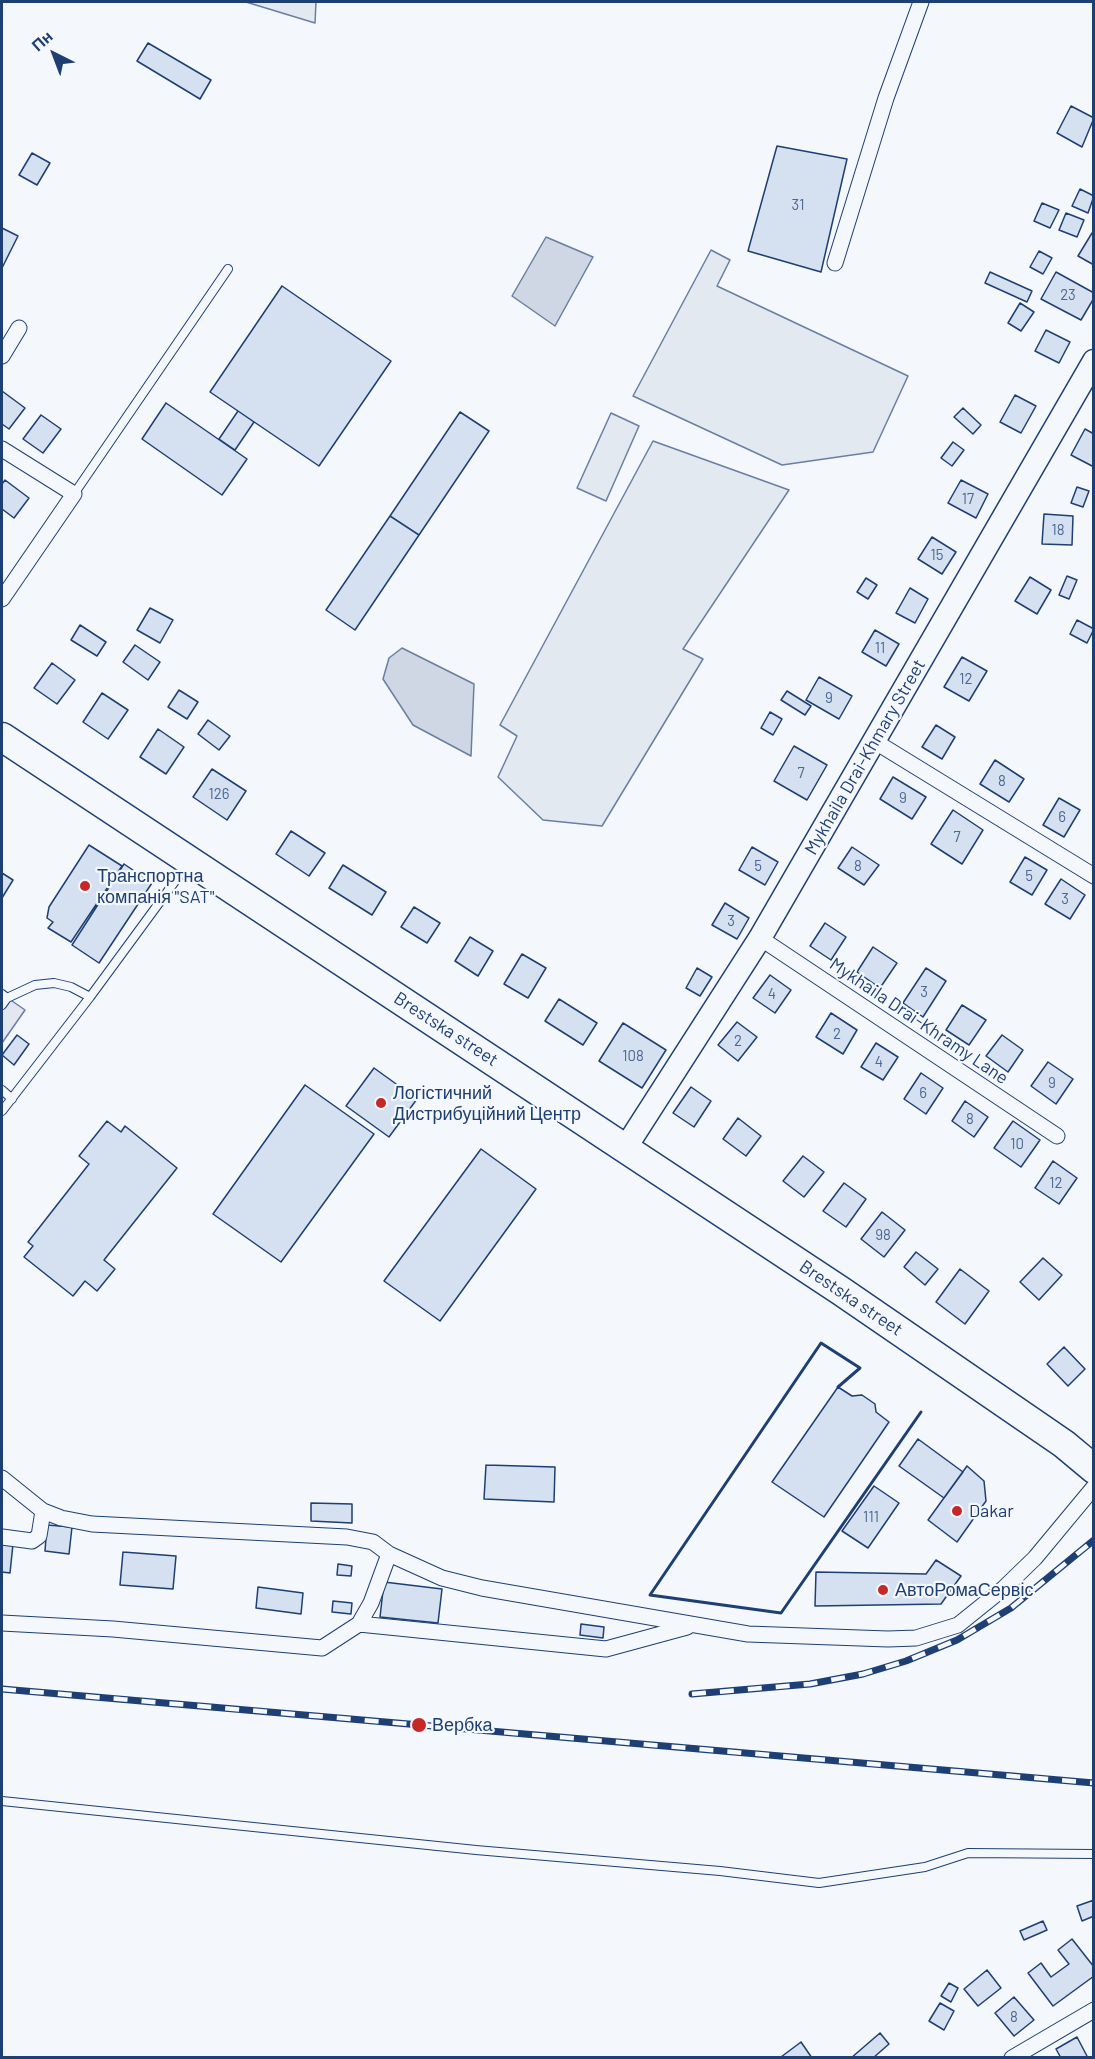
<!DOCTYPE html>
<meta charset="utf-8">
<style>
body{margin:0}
#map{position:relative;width:1095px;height:2059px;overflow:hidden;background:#f4f7fb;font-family:Barlow,sans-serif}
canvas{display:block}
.frame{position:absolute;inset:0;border:3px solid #1d3f73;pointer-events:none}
.north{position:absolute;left:24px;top:24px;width:60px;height:60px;-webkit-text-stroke:4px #f4f7fb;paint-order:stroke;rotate:318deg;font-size:16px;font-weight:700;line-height:24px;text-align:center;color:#1d3f73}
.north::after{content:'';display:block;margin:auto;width:21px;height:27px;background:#1d3f73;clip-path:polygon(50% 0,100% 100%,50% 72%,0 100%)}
</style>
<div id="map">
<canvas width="1095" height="2059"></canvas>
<div class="frame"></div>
<div class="north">Пн</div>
</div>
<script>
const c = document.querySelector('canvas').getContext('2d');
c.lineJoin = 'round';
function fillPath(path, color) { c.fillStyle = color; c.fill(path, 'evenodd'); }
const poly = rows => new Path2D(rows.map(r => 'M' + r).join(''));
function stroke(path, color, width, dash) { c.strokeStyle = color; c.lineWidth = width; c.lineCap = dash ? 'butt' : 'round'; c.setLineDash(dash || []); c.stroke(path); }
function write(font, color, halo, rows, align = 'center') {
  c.font = font + ' Barlow,sans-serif'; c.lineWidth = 4.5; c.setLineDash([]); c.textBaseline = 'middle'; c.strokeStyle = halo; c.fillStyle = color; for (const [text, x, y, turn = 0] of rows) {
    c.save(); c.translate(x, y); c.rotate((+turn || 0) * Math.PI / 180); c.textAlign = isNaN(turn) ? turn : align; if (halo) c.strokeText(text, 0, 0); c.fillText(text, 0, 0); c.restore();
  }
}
const green = poly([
 [246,2,316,2,315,23,246,2],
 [711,250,730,260,717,286,908,376,873,452,782,465,633,396,711,250],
 [611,413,639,426,606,501,577,488,611,413],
 [653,441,789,490,683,649,703,659,602,826,543,820,498,777,517,736,500,725,653,441]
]);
fillPath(green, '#e3e9f0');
stroke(green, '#687fa3', 1.5);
const parking = poly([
 [2,994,25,1010,2,1043,2,994]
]);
fillPath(parking, '#e3e8f0');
stroke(parking, '#687fa3', 1.5);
const water = poly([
 [546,237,593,257,555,326,512,296,546,237],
 [402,648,474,684,471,756,413,725,383,679,389,658,402,648]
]);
fillPath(water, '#cfd7e4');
stroke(water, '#687fa3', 1.5);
const building = poly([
 [148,43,211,80,200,99,137,61,148,43],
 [1071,106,1094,118,1082,147,1057,133,1071,106],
 [777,146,847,159,821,272,748,251,777,146],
 [32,153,50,163,37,185,19,175,32,153],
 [1080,189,1094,196,1088,213,1072,206,1080,189],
 [1042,203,1059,210,1050,228,1034,221,1042,203],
 [1066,213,1084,220,1077,237,1059,230,1066,213],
 [2,228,18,236,2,268,2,228],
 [1092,233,1094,234,1094,265,1078,256,1092,233],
 [1039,251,1052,258,1043,274,1030,267,1039,251],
 [990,272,1032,291,1027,302,985,283,990,272],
 [1056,272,1094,293,1094,298,1081,320,1041,299,1056,272],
 [282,286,391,361,319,466,210,392,282,286],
 [1020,303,1034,312,1021,331,1008,323,1020,303],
 [1046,330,1070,342,1059,363,1035,351,1046,330],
 [2,391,25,408,9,429,2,424,2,391],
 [1015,395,1036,406,1021,433,1000,422,1015,395],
 [166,403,247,459,222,495,142,439,166,403],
 [963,408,981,425,973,434,954,417,963,408],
 [238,411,254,422,235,450,219,439,238,411],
 [460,412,489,431,419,535,390,516,460,412],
 [41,415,61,429,43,453,23,439,41,415],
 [1085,429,1094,434,1094,467,1071,455,1085,429],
 [953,442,964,450,952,466,941,458,953,442],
 [5,480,29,498,14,518,2,509,2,484,5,480],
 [961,480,988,494,976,518,948,503,961,480],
 [1077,487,1089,491,1083,507,1071,503,1077,487],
 [1044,514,1073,516,1072,545,1042,544,1044,514],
 [390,516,419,535,355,630,326,610,390,516],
 [932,537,956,552,942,574,918,559,932,537],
 [1067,576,1077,580,1069,599,1059,595,1067,576],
 [1030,577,1051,590,1037,614,1015,601,1030,577],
 [866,578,877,585,868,599,857,592,866,578],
 [910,588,928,599,915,623,896,613,910,588],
 [150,608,173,620,160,643,137,630,150,608],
 [1077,620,1094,629,1087,643,1070,634,1077,620],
 [80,625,106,642,97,656,71,640,80,625],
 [875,630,899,644,886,666,862,652,875,630],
 [135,645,160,662,148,680,123,662,135,645],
 [962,657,987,671,969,701,944,687,962,657],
 [52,663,75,680,57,704,34,688,52,663],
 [819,677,852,696,839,719,806,700,819,677],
 [179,690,198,702,187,719,168,707,179,690],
 [787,691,811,706,805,715,781,700,787,691],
 [102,693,128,710,108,739,83,722,102,693],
 [770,712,782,719,773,735,761,728,770,712],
 [208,720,230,736,219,750,198,734,208,720],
 [936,725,955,737,942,759,922,747,936,725],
 [158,729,184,747,166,774,140,757,158,729],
 [794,746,827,765,807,800,774,781,794,746],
 [995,760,1024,779,1009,802,980,784,995,760],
 [212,769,246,791,227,820,193,797,212,769],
 [893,777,926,797,912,819,880,799,893,777],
 [1059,798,1080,810,1064,837,1043,825,1059,798],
 [953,810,983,830,962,864,931,844,953,810],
 [291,831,325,853,309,876,276,854,291,831],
 [89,845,122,866,71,942,48,928,53,922,47,918,49,907,89,845],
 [752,847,778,862,765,885,739,870,752,847],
 [852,847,879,865,864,885,838,868,852,847],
 [1025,857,1047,870,1032,895,1010,882,1025,857],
 [124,864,152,883,99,963,72,945,124,864],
 [343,865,386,892,372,915,329,888,343,865],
 [2,873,13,880,2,898,2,873],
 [1061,879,1085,895,1070,919,1045,904,1061,879],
 [725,903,749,918,737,939,712,925,725,903],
 [414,907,440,923,427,943,401,927,414,907],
 [825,923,846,937,831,960,810,946,825,923],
 [470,937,493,951,478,976,455,961,470,937],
 [873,947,897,963,880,988,857,972,873,947],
 [522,954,546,968,528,998,504,984,522,954],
 [697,968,712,977,700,996,686,988,697,968],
 [926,968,946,981,923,1017,903,1003,926,968],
 [770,975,791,990,775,1013,753,998,770,975],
 [559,999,597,1023,583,1045,545,1021,559,999],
 [962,1005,986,1020,969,1045,946,1030,962,1005],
 [831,1013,857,1030,843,1054,816,1037,831,1013],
 [737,1022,757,1037,738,1061,718,1045,737,1022],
 [623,1023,666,1050,642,1088,599,1061,623,1023],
 [17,1035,29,1044,14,1065,2,1055,17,1035],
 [1002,1035,1023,1050,1008,1072,986,1056,1002,1035],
 [876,1043,898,1057,883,1080,861,1067,876,1043],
 [1048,1062,1073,1079,1056,1104,1031,1086,1048,1062],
 [374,1068,417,1099,389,1137,346,1106,374,1068],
 [921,1073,943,1088,926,1114,904,1099,921,1073],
 [305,1085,374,1134,281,1262,213,1214,305,1085],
 [691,1087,711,1101,694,1127,673,1113,691,1087],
 [965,1101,988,1117,974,1137,952,1121,965,1101],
 [738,1118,761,1136,746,1156,723,1139,738,1118],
 [107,1121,121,1132,125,1126,177,1168,104,1260,115,1269,97,1291,85,1281,73,1296,24,1257,33,1246,28,1242,89,1164,79,1156,107,1121],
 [1013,1121,1040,1140,1021,1167,994,1148,1013,1121],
 [481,1149,536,1189,440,1321,384,1281,481,1149],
 [803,1156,824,1172,804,1197,783,1181,803,1156],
 [1053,1161,1077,1178,1059,1204,1035,1188,1053,1161],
 [844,1183,866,1199,846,1227,823,1211,844,1183],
 [882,1212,905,1230,884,1257,861,1239,882,1212],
 [916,1252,938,1269,925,1285,904,1267,916,1252],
 [1043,1258,1062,1275,1039,1300,1020,1282,1043,1258],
 [960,1269,989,1291,965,1324,936,1302,960,1269],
 [1064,1347,1085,1369,1068,1386,1047,1364,1064,1347],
 [838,1387,852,1396,862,1395,875,1404,876,1412,889,1422,824,1517,772,1482,838,1387],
 [918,1439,963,1472,944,1498,899,1466,918,1439],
 [486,1465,555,1467,554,1502,484,1499,486,1465],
 [967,1466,984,1481,986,1501,957,1542,928,1520,967,1466],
 [874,1486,899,1503,868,1548,842,1531,874,1486],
 [311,1503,352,1504,352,1523,311,1521,311,1503],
 [47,1525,72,1527,69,1554,45,1551,47,1525],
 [2,1543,13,1544,10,1573,2,1572,2,1543],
 [123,1552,176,1556,173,1589,120,1585,123,1552],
 [936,1560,961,1576,941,1604,815,1606,816,1572,926,1574,936,1560],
 [338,1564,352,1566,351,1576,337,1575,338,1564],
 [384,1582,442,1589,438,1623,380,1617,384,1582],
 [258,1587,303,1593,301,1614,256,1608,258,1587],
 [333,1601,352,1603,351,1614,332,1612,333,1601],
 [581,1624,604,1627,603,1638,580,1635,581,1624],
 [1094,1900,1094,1916,1082,1921,1077,1906,1094,1900],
 [1043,1921,1047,1930,1024,1940,1020,1931,1043,1921],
 [1072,1939,1094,1967,1094,1976,1053,2006,1028,1973,1041,1963,1051,1977,1069,1964,1058,1950,1072,1939],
 [987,1970,1001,1988,978,2006,964,1989,987,1970],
 [949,1983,958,1988,951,2002,941,1996,949,1983],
 [1014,1997,1034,2020,1014,2036,995,2013,1014,1997],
 [940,2003,954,2011,944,2030,929,2021,940,2003],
 [880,2033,889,2044,873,2058,851,2058,880,2033],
 [1077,2037,1088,2058,1061,2058,1056,2049,1077,2037],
 [801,2042,812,2058,782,2058,781,2057,801,2042]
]);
fillPath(building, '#d5e0f0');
stroke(building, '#1d3f73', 1.5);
const lane = poly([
 [74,494,228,269],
 [2,994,7,998,35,985,54,983,71,987,90,997,187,865],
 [2,1005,7,998],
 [2,1090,12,1099],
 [2,1111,90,997],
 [2,1801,476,1850,720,1871,819,1883,925,1867,968,1853,1094,1854]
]);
const street = poly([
 [835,263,886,98,921,2],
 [2,356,19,328],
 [2,449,74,494,2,599],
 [874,741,1094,876],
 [760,938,1057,1136],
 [2,1478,43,1511],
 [2,1537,32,1541,39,1536,43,1511,61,1518,92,1524,347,1537,373,1542,389,1554,442,1578,482,1588,748,1634,888,1639,916,1638,958,1625,1004,1588,1035,1558,1094,1487],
 [2,1623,113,1629,322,1648,359,1624,371,1603,389,1554],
 [359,1624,606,1649,687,1627],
 [1012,2058,1094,2010]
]);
const secondary = poly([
 [626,1147,760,938,1094,361]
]);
const highway = poly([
 [2,737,841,1291,1064,1444,1094,1469]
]);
stroke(lane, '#1d3f73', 10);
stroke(street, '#1d3f73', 17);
stroke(secondary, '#1d3f73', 25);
stroke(highway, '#1d3f73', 31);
stroke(lane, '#f4f7fb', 8);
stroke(street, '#f4f7fb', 15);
stroke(secondary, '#f4f7fb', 22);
stroke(highway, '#f4f7fb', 28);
const rail = poly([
 [2,1689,1094,1783],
 [692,1694,810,1684,863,1674,906,1661,957,1640,1011,1608,1094,1540]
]);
stroke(rail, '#1d3f73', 7);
stroke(rail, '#f4f7fb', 4.5, [14]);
stroke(poly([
 [838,1387,860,1368,821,1343,650,1595,781,1613,921,1412]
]), '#1d3f73', 3);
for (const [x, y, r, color] of [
 [85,886,6,"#c62828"],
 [381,1103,6,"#c62828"],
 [957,1511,6,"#c62828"],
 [883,1590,6,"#c62828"],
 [419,1725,8,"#c62828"]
]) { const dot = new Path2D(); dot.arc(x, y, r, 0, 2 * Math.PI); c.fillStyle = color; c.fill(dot); stroke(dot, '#f4f7fb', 2); }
write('15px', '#4b6792', null, [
 ["31",798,205],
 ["23",1068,295],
 ["17",968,499],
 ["18",1058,530],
 ["15",937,555],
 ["11",880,648],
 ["12",966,679],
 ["9",829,698],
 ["7",801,773],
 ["8",1002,781],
 ["126",219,794],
 ["9",903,798],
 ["6",1062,817],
 ["7",957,837],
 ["5",758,866],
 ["8",858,866],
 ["5",1029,876],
 ["3",1065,899],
 ["3",731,921],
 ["3",924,992],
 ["4",772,994],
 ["2",837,1034],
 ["2",738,1041],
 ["108",633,1056],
 ["4",879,1062],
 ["9",1052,1083],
 ["6",923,1093],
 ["8",970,1119],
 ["10",1017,1144],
 ["12",1056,1183],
 ["98",883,1235],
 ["111",871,1517],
 ["8",1014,2017]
]);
write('18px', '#1d3f73', '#f4f7fb', [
 ["Mykhaila Drai-Khmary Street",865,757,-60],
 ["Mykhaila Drai-Khramy Lane",919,1021,34],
 ["Brestska street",446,1029,33],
 ["Brestska street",851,1298,34]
]);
write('18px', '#1d3f73', '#f4f7fb', [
 ["Транспортна",97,876],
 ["компанія \"SAT\"",97,897],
 ["Логістичний",393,1093],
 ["Дистрибуційний Центр",393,1114],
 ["Dakar",969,1511],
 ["АвтоРомаСервіс",895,1590],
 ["Вербка",432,1725]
], 'left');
</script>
